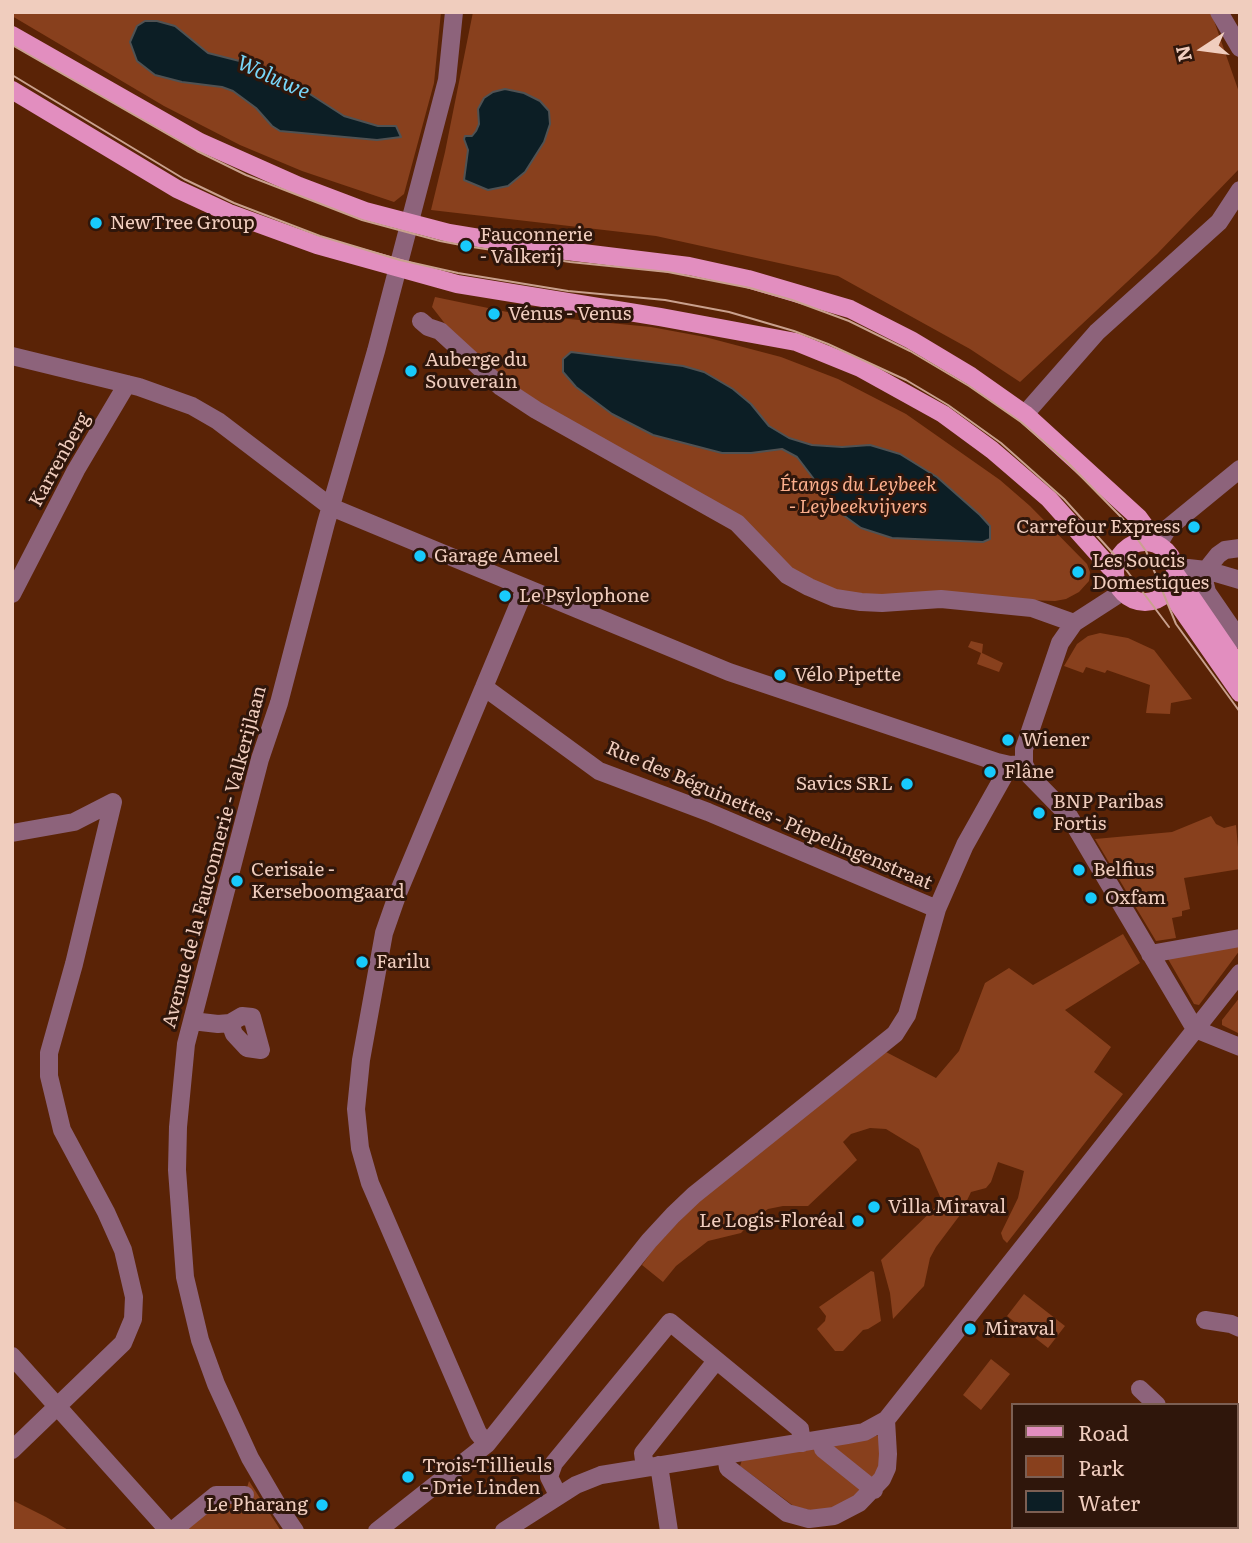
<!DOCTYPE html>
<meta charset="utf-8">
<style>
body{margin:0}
#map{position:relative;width:1252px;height:1543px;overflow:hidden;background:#5a2306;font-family:Literata,serif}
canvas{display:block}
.frame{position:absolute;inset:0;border:14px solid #f0cdbe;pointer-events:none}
.legend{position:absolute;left:1011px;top:1403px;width:228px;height:126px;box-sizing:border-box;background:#2f160b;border:2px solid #7c5f53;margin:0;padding:9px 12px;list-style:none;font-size:21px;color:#f0cdbe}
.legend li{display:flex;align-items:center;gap:14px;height:35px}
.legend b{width:35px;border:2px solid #7c5f53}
.north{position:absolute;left:1168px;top:14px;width:70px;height:70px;-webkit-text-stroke:5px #2f160b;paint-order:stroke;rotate:257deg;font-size:19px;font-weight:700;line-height:28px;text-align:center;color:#f0cdbe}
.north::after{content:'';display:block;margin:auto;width:24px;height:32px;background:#f0cdbe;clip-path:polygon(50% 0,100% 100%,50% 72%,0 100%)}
</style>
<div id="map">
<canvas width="1252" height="1543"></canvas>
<div class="frame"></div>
<ul class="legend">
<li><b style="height:9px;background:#e28ebf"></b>Road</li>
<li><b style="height:19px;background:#88401d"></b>Park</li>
<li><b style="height:19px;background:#0c1e25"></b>Water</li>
</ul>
<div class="north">N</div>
</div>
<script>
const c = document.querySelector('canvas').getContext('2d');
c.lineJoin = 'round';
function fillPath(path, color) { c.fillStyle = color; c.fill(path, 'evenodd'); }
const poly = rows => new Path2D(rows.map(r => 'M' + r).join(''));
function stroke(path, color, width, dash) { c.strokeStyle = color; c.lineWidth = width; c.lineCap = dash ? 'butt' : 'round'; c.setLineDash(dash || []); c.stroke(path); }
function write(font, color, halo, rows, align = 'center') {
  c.font = font + ' Literata,serif'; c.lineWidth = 6; c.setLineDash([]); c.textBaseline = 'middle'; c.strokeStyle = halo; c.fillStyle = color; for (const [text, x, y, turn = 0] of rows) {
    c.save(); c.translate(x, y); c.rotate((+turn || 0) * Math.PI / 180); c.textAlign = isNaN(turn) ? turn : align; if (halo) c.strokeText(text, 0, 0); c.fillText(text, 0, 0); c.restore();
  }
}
fillPath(poly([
 [12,12,441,12,434,83,404,194,394,202,302,171,240,145,164,106,12,16],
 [473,12,1211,12,1240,95,1240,168,1157,254,1020,382,970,349,838,276,656,236,431,210,445,152],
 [435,297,517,314,651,327,705,337,781,357,838,379,906,414,1000,480,1030,506,1087,564,1090,572,1089,581,1079,592,1066,599,1055,601,850,594,825,587,799,573,533,399,498,374,446,325,432,307],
 [1100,633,1128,638,1154,650,1192,699,1171,703,1170,714,1146,713,1150,685,1107,670,1105,673,1086,667,1083,673,1064,666,1077,644,1088,636],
 [971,641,983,644,982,653,1003,663,999,672,977,664,981,653,968,647],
 [1211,816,1216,824,1224,828,1236,825,1240,869,1184,878,1190,909,1182,911,1182,916,1172,918,1176,938,1156,941,1095,839,1172,832],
 [1123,934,1140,963,1065,1010,1111,1047,1094,1072,1123,1094,1007,1243,1003,1239,1001,1233,1018,1198,1024,1171,998,1162,991,1182,986,1188,971,1192,960,1215,936,1247,930,1258,924,1286,893,1319,890,1293,881,1260,942,1201,919,1149,886,1129,870,1128,851,1134,843,1142,857,1160,808,1206,783,1206,768,1209,753,1220,741,1233,708,1241,676,1266,663,1282,642,1265,657,1244,700,1200,886,1052,936,1078,959,1051,985,983,1009,968,1033,985],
 [1240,944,1240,950,1199,1005,1194,1004,1168,959],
 [1240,997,1240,1034,1222,1025,1222,1020],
 [871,1271,874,1272,881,1321,868,1329,863,1330,843,1351,835,1351,817,1329,825,1321,826,1316,819,1307],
 [1024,1294,1065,1326,1048,1348,1007,1316],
 [991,1359,1010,1374,981,1410,963,1395],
 [879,1435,884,1455,879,1472,848,1505,820,1512,795,1507,740,1466,742,1460,860,1440],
 [249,1481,281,1531,184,1531,217,1503,245,1505,248,1503,246,1491],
 [12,1500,46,1517,70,1531,12,1531]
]), '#88401d');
const water = poly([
 [145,21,157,21,175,26,208,53,271,69,344,116,378,126,396,126,401,137,377,140,280,131,272,126,256,108,233,91,222,87,182,82,155,75,137,61,130,42,137,26,145,21],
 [505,89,524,93,540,101,549,111,550,124,544,142,525,172,508,186,488,190,464,180,468,150,464,139,465,136,472,136,476,131,479,124,478,109,484,98,493,92,505,89],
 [571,352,683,366,704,372,733,389,751,404,769,426,789,438,812,445,842,447,870,445,900,454,937,477,980,515,990,526,990,539,983,542,892,538,861,528,839,512,797,457,782,449,751,453,722,453,653,435,612,414,576,387,563,372,563,359,571,352]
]);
fillPath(water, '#0c1e25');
stroke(water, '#505253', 2);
stroke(poly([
 [1219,12,1240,48],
 [421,321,428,327,440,331,501,387,536,410,737,523,787,575,809,587,835,598,861,602,882,603,941,599,1032,608,1074,623],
 [12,356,139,387,192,406,218,421,331,507,729,672,997,762,1010,765,1024,764],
 [1025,414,1097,332,1219,222,1240,190],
 [1158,545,1168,528,1240,469],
 [1240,548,1225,550,1218,555,1206,570,1204,580,1207,592,1240,640],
 [1175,573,1188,568,1206,570,1240,580],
 [1122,592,1074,623,1060,643,1024,749,1024,764,1030,776,1069,816,1195,1029],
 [12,594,76,470,127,384],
 [484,687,599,771,708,812,937,909],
 [12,833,74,822,113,802,74,964,49,1053,49,1076,62,1130,106,1212,123,1250,134,1297,133,1319,123,1343,12,1450],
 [1150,954,1240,938],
 [192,1021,218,1024,230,1023,234,1034,247,1048,261,1050,252,1017,242,1016,230,1023],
 [1195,1029,1240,1047],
 [1205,1320,1231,1324,1240,1328],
 [12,1356,169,1531],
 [1140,1389,1157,1405],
 [822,1440,823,1449,874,1490],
 [487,1444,478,1433,370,1183,360,1148,356,1109,361,1060,384,933,398,893,525,589],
 [726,1455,728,1468,787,1513,809,1519,834,1516,859,1503,882,1479,887,1468,888,1454,886,1420],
 [659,1465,669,1531],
 [645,1468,643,1453,716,1361],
 [558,1495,549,1477,554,1463,670,1322,800,1429,802,1443],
 [172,1531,216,1495,245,1495],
 [295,1531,278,1506,250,1458,216,1384,200,1340,185,1277,177,1170,178,1127,186,1044,260,759,279,703,326,523,376,351,447,80,454,12],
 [377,1531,487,1444,649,1241,673,1215,694,1195,895,1034,907,1015,937,909,965,845,1010,765],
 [504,1531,576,1485,601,1475,847,1435,864,1432,886,1420,1240,973],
 [1025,1531,1028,1527],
 [1092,1531,1093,1527]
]), '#8d637b', 18);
stroke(poly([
 [12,35,200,142,299,186,365,211,449,233,534,247,689,266,748,279,850,309,911,340,971,376,1025,414,1139,518,1147,529,1150,542],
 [12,90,177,189,229,213,317,245,457,284,660,317,796,342,860,368,943,414,992,450,1049,499,1115,573],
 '1115 572a30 30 0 1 1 60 0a30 30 0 1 1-60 0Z',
 [1175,573,1240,668],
 [1169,591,1240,693]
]), '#e28ebf', 18);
stroke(poly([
 [12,45,197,151,246,175,362,220,440,241,466,246,570,262,668,272,750,288,792,300,849,321,910,351,969,386,1021,422,1066,461,1123,519,1146,551,1176,624,1240,712],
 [12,75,184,179,234,203,320,236,400,260,458,273,568,291,665,300,729,312,794,331,828,344,906,380,948,405,1001,443,1064,499,1118,559,1169,627]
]), '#c9a18e', 2);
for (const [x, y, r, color] of [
 [96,223,7,"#18cafc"],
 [466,246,7,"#18cafc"],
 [494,314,7,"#18cafc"],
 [411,371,7,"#18cafc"],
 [1194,527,7,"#18cafc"],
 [420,556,7,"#18cafc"],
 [1078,572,7,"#18cafc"],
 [505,596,7,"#18cafc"],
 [780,675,7,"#18cafc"],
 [1008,740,7,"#18cafc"],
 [990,772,7,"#18cafc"],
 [907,784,7,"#18cafc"],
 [1039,813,7,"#18cafc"],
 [1079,870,7,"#18cafc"],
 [237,881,7,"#18cafc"],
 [1091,898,7,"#18cafc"],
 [362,962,7,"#18cafc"],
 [874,1207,7,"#18cafc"],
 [858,1221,7,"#18cafc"],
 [970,1329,7,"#18cafc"],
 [408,1477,7,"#18cafc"],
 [322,1505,7,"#18cafc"]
]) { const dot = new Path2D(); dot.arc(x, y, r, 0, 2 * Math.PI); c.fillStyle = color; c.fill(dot); stroke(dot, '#2f160b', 2.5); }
write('19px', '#f0cdbe', '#2f160b', [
 ["NewTree Group",110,223],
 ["Fauconnerie",480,235],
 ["- Valkerij",480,257],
 ["Vénus - Venus",508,314],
 ["Auberge du",425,360],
 ["Souverain",425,382],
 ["Carrefour Express",1180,527,"right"],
 ["Garage Ameel",434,556],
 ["Les Soucis",1092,561],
 ["Domestiques",1092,583],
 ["Le Psylophone",519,596],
 ["Vélo Pipette",794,675],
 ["Wiener",1022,740],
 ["Flâne",1004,772],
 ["Savics SRL",893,784,"right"],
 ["BNP Paribas",1053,802],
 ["Fortis",1053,824],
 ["Cerisaie -",251,870],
 ["Kerseboomgaard",251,892],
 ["Belfius",1093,870],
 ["Oxfam",1105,898],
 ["Farilu",376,962],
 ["Villa Miraval",888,1207],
 ["Le Logis-Floréal",844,1221,"right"],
 ["Miraval",984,1329],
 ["Trois-Tillieuls",422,1466],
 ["- Drie Linden",422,1488],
 ["Le Pharang",308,1505,"right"]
], 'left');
write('19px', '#f0cdbe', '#2f160b', [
 ["Karrenberg",60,460,-61],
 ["Rue des Béguinettes - Piepelingenstraat",769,816,23],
 ["Avenue de la Fauconnerie - Valkerijlaan",215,857,-75]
]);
write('italic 19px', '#fcaf8d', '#2f160b', [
 ["Étangs du Leybeek",858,485],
 ["- Leybeekvijvers",858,507]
]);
write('italic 21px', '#78d6f9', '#2f160b', [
 ["Woluwe",273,78,24]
]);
</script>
